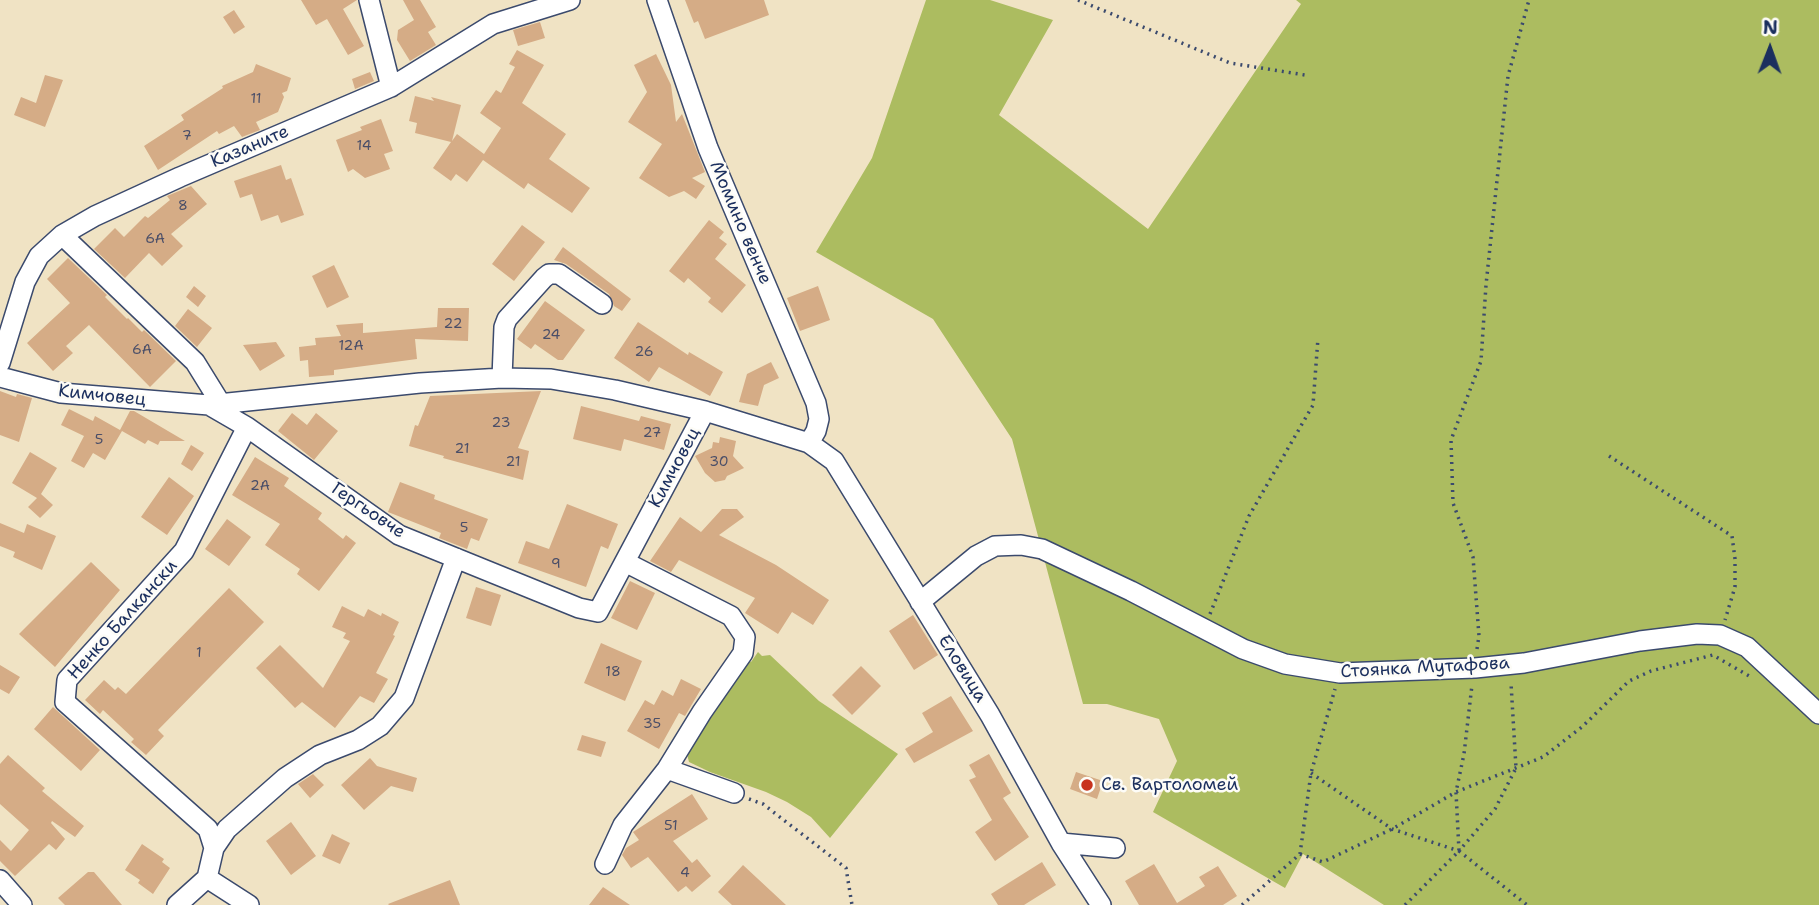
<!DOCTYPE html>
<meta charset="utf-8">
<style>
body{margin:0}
#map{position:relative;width:1819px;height:905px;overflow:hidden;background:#f0e3c4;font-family:"Shantell Sans",sans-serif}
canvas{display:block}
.north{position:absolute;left:1735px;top:14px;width:70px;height:70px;-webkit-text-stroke:5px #fdfcf7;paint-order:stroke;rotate:1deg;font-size:19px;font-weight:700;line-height:28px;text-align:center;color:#1b2f5e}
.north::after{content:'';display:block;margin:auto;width:24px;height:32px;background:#1b2f5e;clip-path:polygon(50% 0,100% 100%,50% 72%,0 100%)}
</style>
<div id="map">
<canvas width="1819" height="905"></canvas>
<div class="north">N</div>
</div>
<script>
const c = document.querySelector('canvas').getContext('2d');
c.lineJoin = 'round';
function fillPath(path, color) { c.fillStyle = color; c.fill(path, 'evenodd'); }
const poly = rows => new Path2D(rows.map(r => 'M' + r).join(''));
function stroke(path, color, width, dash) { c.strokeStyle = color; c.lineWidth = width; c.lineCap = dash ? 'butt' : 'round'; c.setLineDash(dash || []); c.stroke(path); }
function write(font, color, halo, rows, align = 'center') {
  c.font = font + ' "Shantell Sans",sans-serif'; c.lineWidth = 5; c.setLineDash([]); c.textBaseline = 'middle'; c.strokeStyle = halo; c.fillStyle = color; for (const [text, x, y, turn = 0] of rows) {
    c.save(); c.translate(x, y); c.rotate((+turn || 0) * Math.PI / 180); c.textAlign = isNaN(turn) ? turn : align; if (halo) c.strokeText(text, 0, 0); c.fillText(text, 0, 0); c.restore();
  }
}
fillPath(poly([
 [926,0,990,0,1053,20,999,115,1148,229,1301,4,1296,0,1819,0,1819,905,1384,905,1303,854,1285,888,1153,812,1177,761,1159,719,1107,704,1083,704,1012,439,933,319,816,252,872,158],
 [758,652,762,656,770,655,819,701,898,754,830,838,811,817,787,802,766,792,710,772,689,762,686,750,747,660,751,662]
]), '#acbc60');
fillPath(poly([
 [301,0,357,0,343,9,364,46,348,55,327,19,316,25],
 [403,0,420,0,436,27,428,32,436,45,410,61,397,40,398,30,414,20],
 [685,0,764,0,769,15,705,39,698,21,694,23],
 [234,10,245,27,234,34,223,17],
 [540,22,545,38,518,46,513,30],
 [517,50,544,65,522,103,566,134,549,159,590,188,572,213,528,183,524,189,483,160,467,182,456,174,451,181,433,168,451,142,415,133,417,123,409,121,415,96,434,101,431,97,461,105,452,141,457,134,484,154,501,128,480,113,496,90,501,93,515,67,509,64],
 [656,54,671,85,676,122,682,114,705,172,692,178,705,186,696,199,684,191,669,197,639,178,662,144,628,122,647,92,634,65],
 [256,64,291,78,287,91,282,93,284,97,278,112,256,122,260,130,242,137,234,126,219,134,217,131,158,170,144,146,184,120,181,115,223,88,222,86,253,72],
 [370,72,374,81,355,89,352,79],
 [45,75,63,80,45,127,14,115,21,97,36,103],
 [381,119,393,151,384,154,390,169,365,178,353,169,348,172,336,140,362,130,360,127],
 [281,165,286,180,291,178,304,215,281,223,278,215,261,221,252,194,240,198,234,181],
 [191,186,207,204,171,234,183,246,162,266,149,253,125,278,94,249,115,228,124,237,145,216,148,218,170,200,167,196],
 [709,220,724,232,719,238,727,244,715,259,746,285,722,313,708,302,711,298,688,278,684,283,669,271],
 [522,225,545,242,514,281,492,264],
 [563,247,631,299,622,311,614,306,609,294,566,264,554,260],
 [68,258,107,295,105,297,127,319,128,318,142,332,144,330,176,361,150,387,89,325,66,346,73,353,53,371,27,343,70,303,47,279],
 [334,265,349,297,327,308,312,276],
 [194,286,206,296,198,307,186,297],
 [818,286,830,320,800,331,787,298],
 [545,301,585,330,563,360,558,360,535,344,531,349,517,339],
 [438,308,469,308,468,341,415,339,417,359,334,370,334,375,309,377,308,360,300,361,299,347,316,345,315,338,341,336,336,325,363,323,363,333,437,327],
 [188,309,212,328,197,347,175,326],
 [638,322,688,355,689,352,723,372,710,396,659,367,649,382,614,358],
 [276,342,285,356,260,371,243,345],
 [771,362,779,378,764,385,758,406,739,402,747,374],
 [0,391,16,397,17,394,32,398,19,442,0,435],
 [541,391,518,448,529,451,523,480,443,458,444,456,409,446,415,425,418,426,430,396],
 [581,406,639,421,641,416,671,424,664,450,624,439,621,451,573,439],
 [69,409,93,421,95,416,120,430,130,411,134,411,185,441,160,441,158,445,148,440,145,444,122,431,105,460,93,453,84,468,71,461,84,436,61,425],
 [292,413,307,425,316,413,338,431,314,460,278,431],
 [720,437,736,441,733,456,744,468,727,476,725,480,715,482,705,473,695,456,712,448,713,442,719,443],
 [191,445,204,453,192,471,181,464],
 [30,452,57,468,41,494,53,505,40,518,28,507,37,498,12,483],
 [255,457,289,478,284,486,322,513,318,519,343,539,346,535,356,543,319,591,297,574,300,569,265,545,280,524,232,495],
 [169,477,194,496,167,535,141,517],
 [400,482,435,495,434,499,488,519,479,541,471,538,467,549,439,538,441,533,388,512],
 [567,504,618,524,608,549,601,546,586,587,518,563,526,541,549,549],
 [722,509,737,509,744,517,719,535,776,565,829,600,813,625,792,612,778,634,745,613,755,598,679,560,671,572,650,561,680,517,701,532],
 [227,519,251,537,229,566,205,549],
 [0,523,24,533,27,524,56,536,42,570,13,557,15,552,0,546],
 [91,562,120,590,55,667,19,634],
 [630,581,655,593,637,630,611,618],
 [476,587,501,595,491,626,466,618],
 [229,588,264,622,158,730,164,736,146,755,131,742,134,739,118,724,103,710,100,714,85,700,104,680,115,690,118,687,126,694],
 [342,606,364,617,368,609,381,616,382,613,399,622,393,635,395,636,376,673,388,679,374,703,360,696,335,728,302,702,295,708,256,668,280,645,323,688,350,641,343,638,346,633,332,627],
 [913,615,938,655,914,670,889,631],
 [601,643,642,661,625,701,584,683],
 [0,665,20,677,9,694,0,689],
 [861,666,881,686,852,715,832,695],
 [681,679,701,689,685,716,679,713,659,749,627,731,645,700,654,705,662,690,673,696],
 [951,696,973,731,914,763,905,749,933,732,922,713],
 [53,707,100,750,81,771,34,729],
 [582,735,606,742,601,757,577,750],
 [989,754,1011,793,1003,798,1029,837,995,861,975,832,992,820,969,780,976,777,969,765],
 [8,755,45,788,42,791,84,826,75,837,52,821,51,823,65,839,56,850,49,844,15,876,0,861,0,840,11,851,29,830,0,804,0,764],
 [370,758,377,766,417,778,413,792,391,786,364,810,341,785],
 [1076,772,1103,781,1097,799,1070,789],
 [313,774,324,785,310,798,298,784],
 [692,794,708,819,673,841,692,863,697,859,711,876,692,892,686,886,678,892,648,857,631,868,622,855,626,848,639,840,633,832],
 [291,822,316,856,291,875,266,841],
 [332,834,350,843,340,864,322,856],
 [142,844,164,859,162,862,170,868,153,894,138,883,140,880,125,870],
 [1042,862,1056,885,1024,905,998,905,991,894],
 [1154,864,1177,903,1205,886,1199,877,1218,866,1237,896,1223,905,1139,905,1125,881],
 [743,865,786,905,732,905,718,892],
 [88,872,94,872,122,905,65,905,58,898],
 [450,880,460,905,389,905,388,904],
 [603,887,630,905,589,905]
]), '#d5ac86');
const minor = poly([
 [369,0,391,87],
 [657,0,708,148,816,403,819,419,816,431,809,443],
 [62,235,195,362,221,404],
 [0,363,25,282,39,256,62,235,95,216,180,177,391,87,493,24,570,0],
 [0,377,61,393,209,405,420,383,502,378,551,379,615,390,705,411,809,443,834,461,990,715,1061,843,1101,905],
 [502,378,504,327,507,319,544,278,549,274,559,274,602,304],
 [209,405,247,427,399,535,579,608,598,612,705,411],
 [920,602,976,556,995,546,1021,545,1042,549,1131,591,1243,649,1285,664,1340,673,1475,668,1524,663,1640,641,1697,634,1720,635,1747,647,1819,714],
 [667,769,734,793],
 [1061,843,1115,848],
 [214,848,208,829,65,702,67,680,184,551,247,427],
 [605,864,623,825,667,769,702,712,743,653,745,637,731,616,625,562],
 [207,878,249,905],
 [0,880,22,905],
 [177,905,207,878,214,848,227,829,285,778,320,755,358,740,380,726,404,698,456,558]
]);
stroke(minor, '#3b4a6d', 22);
stroke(poly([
 [1078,0,1230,63,1305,75],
 [1609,456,1732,536,1735,559,1735,587,1725,620],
 [1210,614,1249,516,1313,405,1318,338],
 [1477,649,1479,636,1473,557,1453,503,1451,440,1481,361,1486,285,1508,76,1529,0],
 [1311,773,1392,829,1459,851,1495,809,1516,768,1511,683],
 [749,799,763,804,846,868,852,905],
 [1459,851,1527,905],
 [1300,854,1323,862,1392,829,1456,792,1543,757,1582,727,1629,681,1651,671,1713,655,1751,677],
 [1242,905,1300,854,1311,773,1335,689],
 [1405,905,1459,851,1456,792,1464,754,1472,685]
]), '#3b4a6d', 3.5, [2, 5]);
stroke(minor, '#fff', 19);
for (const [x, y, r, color] of [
 [1087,785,7,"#c8321e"]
]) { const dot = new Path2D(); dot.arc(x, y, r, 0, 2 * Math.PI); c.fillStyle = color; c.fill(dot); stroke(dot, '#fdfcf7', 2.5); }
write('14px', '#4a4e68', null, [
 ["11",256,99],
 ["7",187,136],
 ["14",364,146],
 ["8",183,206],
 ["6A",155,239],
 ["22",453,324],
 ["24",551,335],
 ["12А",351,346],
 ["6А",142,350],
 ["26",644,352],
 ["23",501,423],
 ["27",652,433],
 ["5",99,440],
 ["21",462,449],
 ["21",513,462],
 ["30",719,462],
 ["2А",260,486],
 ["5",464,528],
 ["9",556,564],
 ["1",199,653],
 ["18",613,672],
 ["35",652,724],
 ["51",671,826],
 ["4",685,873]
]);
write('18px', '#1b2f5e', '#fdfcf7', [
 ["Казаните",250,147,-23],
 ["Момино венче",740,223,67],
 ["Кимчовец",102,396,6],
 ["Кимчовец",675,468,-62],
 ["Гергьовче",368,511,34],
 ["Ненко Балкански",123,620,-48],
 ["Стоянка Мутафова",1425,668,-3],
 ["Еловица",962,669,58]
]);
write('18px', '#1b2f5e', '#fdfcf7', [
 ["Св. Вартоломей",1101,785]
], 'left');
</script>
